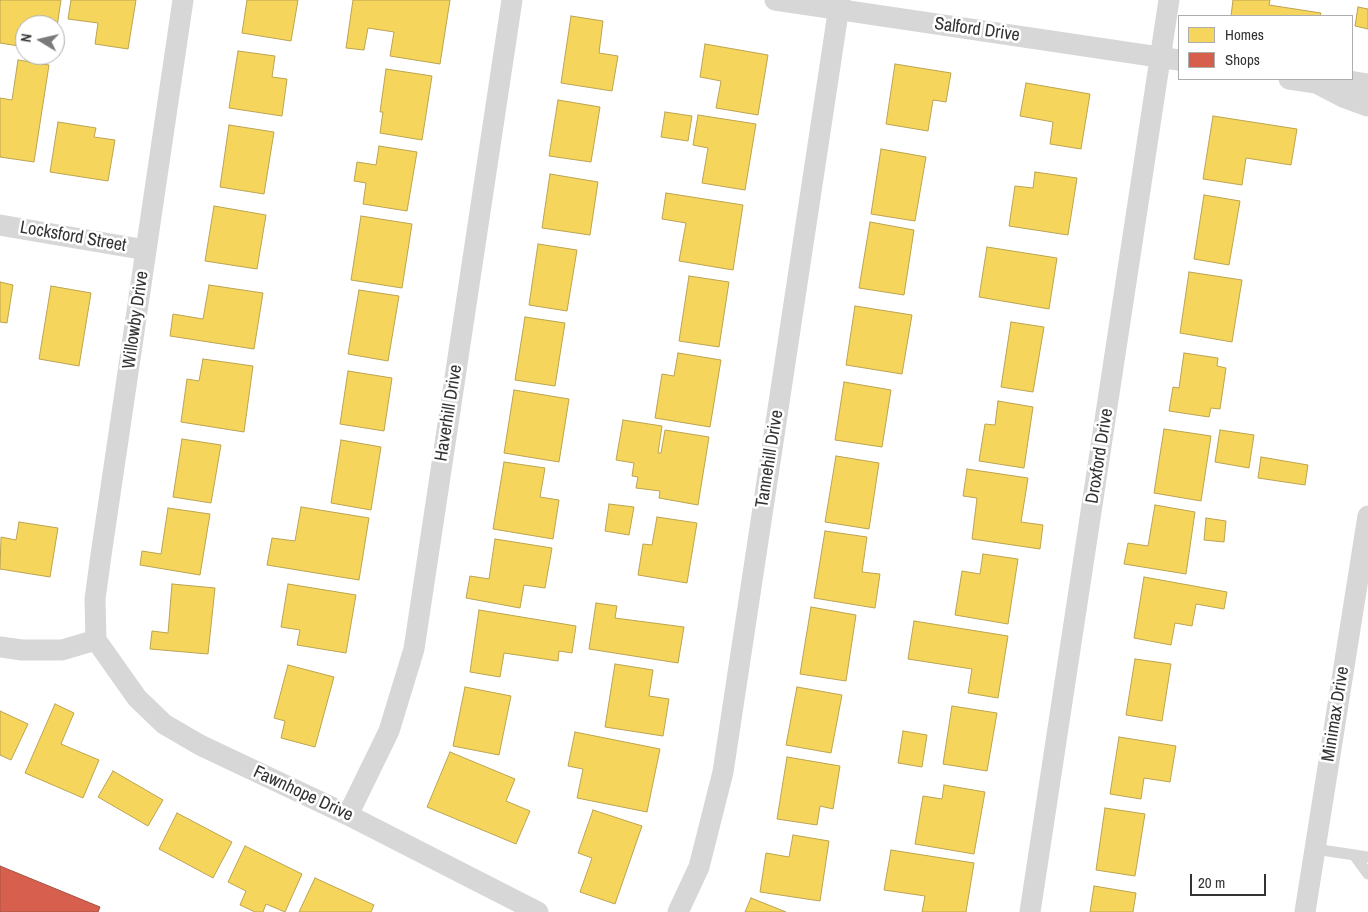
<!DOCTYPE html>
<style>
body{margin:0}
#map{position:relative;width:1368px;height:912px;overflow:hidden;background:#fff;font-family:"Archivo Narrow",sans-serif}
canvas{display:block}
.legend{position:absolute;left:1178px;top:15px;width:175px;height:65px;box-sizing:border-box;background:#fff;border:1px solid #adadad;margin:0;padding:6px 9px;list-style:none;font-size:15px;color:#333}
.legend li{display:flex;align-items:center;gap:10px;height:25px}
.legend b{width:25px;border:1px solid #adadad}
.north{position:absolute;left:15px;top:15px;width:50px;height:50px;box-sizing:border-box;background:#fff;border:1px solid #adadad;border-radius:50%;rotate:279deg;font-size:14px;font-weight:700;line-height:20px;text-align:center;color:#333}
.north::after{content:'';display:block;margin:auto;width:18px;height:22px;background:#7a7a7a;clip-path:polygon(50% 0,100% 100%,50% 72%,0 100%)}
.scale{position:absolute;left:1190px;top:874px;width:76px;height:22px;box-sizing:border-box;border:2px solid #333;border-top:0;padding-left:6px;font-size:15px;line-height:18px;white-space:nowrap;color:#333;-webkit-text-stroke:4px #fff;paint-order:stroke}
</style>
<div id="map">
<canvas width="1368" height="912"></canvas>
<ul class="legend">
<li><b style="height:14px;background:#f6d55c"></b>Homes</li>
<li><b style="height:14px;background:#d6604d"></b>Shops</li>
</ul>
<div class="north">N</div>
<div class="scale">20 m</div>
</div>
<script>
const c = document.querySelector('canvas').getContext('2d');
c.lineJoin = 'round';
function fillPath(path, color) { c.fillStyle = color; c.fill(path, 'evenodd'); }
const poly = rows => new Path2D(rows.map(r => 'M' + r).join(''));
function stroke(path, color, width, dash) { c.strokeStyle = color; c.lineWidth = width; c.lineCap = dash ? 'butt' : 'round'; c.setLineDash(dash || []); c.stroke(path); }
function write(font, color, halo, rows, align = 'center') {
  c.font = font + ' "Archivo Narrow",sans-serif'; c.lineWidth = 5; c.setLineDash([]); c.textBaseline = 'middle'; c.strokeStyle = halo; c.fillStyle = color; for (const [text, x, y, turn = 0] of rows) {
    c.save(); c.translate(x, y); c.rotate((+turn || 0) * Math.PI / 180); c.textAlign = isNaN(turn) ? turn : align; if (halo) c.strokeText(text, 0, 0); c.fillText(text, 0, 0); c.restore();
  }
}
const homes = poly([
 [0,0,61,0,55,40,55,25,25,25,25,47,0,43,0,0],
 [71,0,136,0,128,49,95,44,98,23,68,19,71,0],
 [247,0,298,0,291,41,242,33,247,0],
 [353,0,450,0,440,64,390,56,394,32,368,28,364,50,346,48,353,0],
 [1233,0,1270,0,1269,5,1321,13,1320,16,1231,16,1233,0],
 [1358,7,1368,9,1368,29,1355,26,1358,7],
 [571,16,603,21,599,53,618,56,612,91,561,83,571,16],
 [705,44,768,55,758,115,716,108,721,81,700,77,705,44],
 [238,51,275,56,272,77,287,79,282,116,229,108,238,51],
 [18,60,49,65,34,162,0,157,0,98,12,100,18,60],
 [895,64,951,73,946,102,933,100,928,131,886,124,895,64],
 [386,69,432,76,422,140,380,133,383,112,380,112,386,69],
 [1026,83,1090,94,1081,149,1050,144,1053,122,1020,116,1026,83],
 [558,100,600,107,591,162,549,156,558,100],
 [665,112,692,116,688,141,661,137,665,112],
 [698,115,756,124,745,190,702,183,708,148,693,145,698,115],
 [1213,116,1297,129,1291,165,1246,158,1242,185,1203,179,1213,116],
 [58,122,96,128,94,137,115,140,108,181,50,172,58,122],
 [229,125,274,132,264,194,220,187,229,125],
 [379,146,417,152,407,211,363,204,366,183,354,181,357,162,376,165,379,146],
 [881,149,926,157,915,221,871,214,881,149],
 [1035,172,1077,178,1068,235,1009,226,1015,186,1033,188,1035,172],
 [550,174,598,182,590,235,542,228,550,174],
 [666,193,743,205,733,270,679,261,686,223,662,219,666,193],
 [1204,195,1240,201,1229,265,1194,259,1204,195],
 [214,206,266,215,257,269,205,261,214,206],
 [361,216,412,224,402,288,351,280,361,216],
 [870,222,914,230,904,295,859,288,870,222],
 [538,244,577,250,567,311,529,305,538,244],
 [987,247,1057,258,1049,309,979,297,987,247],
 [1189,272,1242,280,1232,342,1180,333,1189,272],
 [689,276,729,282,719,347,679,341,689,276],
 [0,282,13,285,7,323,0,322,0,282],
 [209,285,263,293,254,349,170,336,173,314,203,319,209,285],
 [51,286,91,293,79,366,39,359,51,286],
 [359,290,399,296,388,361,348,354,359,290],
 [855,306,912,315,902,374,846,365,855,306],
 [525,317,565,323,555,386,515,380,525,317],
 [1011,322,1044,327,1033,392,1001,387,1011,322],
 [678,353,721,360,710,427,655,418,662,374,674,376,678,353],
 [1184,353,1218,358,1217,366,1226,368,1220,409,1211,408,1209,417,1169,411,1173,387,1179,388,1184,353],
 [203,359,253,366,244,432,181,422,187,379,199,381,203,359],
 [348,371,392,378,384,431,340,424,348,371],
 [844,382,891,390,882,447,835,440,844,382],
 [514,390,569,399,559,462,504,453,514,390],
 [998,401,1033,407,1024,468,979,461,985,424,995,425,998,401],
 [623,420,662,426,658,453,661,453,665,430,709,437,698,505,659,498,660,491,636,488,638,477,632,476,634,463,616,460,623,420],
 [1164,429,1211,436,1201,501,1154,493,1164,429],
 [1220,430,1254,435,1249,468,1215,462,1220,430],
 [182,439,221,445,211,503,173,497,182,439],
 [341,440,381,447,371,510,331,503,341,440],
 [836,456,879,463,869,529,825,522,836,456],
 [1261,457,1308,465,1305,485,1258,478,1261,457],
 [504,462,545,468,540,497,559,500,553,539,493,529,504,462],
 [967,469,1028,478,1021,522,1043,525,1040,549,972,539,977,498,963,496,967,469],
 [609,504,634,507,629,535,605,531,609,504],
 [1155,505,1195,512,1186,574,1124,564,1128,543,1148,546,1155,505],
 [301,507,369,518,359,580,267,565,272,538,295,541,301,507],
 [168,508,210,514,200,575,140,565,142,551,161,554,168,508],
 [657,517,697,523,687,583,638,575,643,544,652,545,657,517],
 [1206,518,1226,521,1224,542,1204,540,1206,518],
 [19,522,58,528,50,577,0,569,1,537,16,540,19,522],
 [825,531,867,537,862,572,880,574,875,608,814,598,825,531],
 [495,539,552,548,545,588,524,585,520,608,466,598,470,576,489,579,495,539],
 [983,554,1018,559,1008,624,955,615,962,571,980,574,983,554],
 [1144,577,1227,592,1224,609,1196,604,1192,626,1175,623,1171,645,1134,638,1144,577],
 [172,584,215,588,208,654,150,649,152,631,168,633,172,584],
 [288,584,356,595,346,653,297,645,300,630,281,627,288,584],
 [596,603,617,606,615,618,684,627,678,663,589,649,596,603],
 [811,607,856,615,846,681,800,674,811,607],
 [479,610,576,626,572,653,559,651,558,661,504,653,500,677,470,672,479,610],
 [914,621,1008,636,998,698,968,693,972,669,908,659,914,621],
 [1135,659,1171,664,1162,721,1126,715,1135,659],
 [615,664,653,670,649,696,669,699,663,736,605,727,615,664],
 [288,665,334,677,315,747,281,738,285,721,274,718,288,665],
 [465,687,511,696,499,755,453,746,465,687],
 [797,687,842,695,831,753,786,745,797,687],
 [55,704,74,713,61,744,99,760,83,798,25,773,55,704],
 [952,706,997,713,987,771,943,764,952,706],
 [0,711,28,724,11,760,0,755,0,711],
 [903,731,927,735,922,767,898,763,903,731],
 [575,732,660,749,647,812,577,798,583,769,568,766,575,732],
 [1119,737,1176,746,1170,782,1144,778,1141,799,1110,794,1119,737],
 [450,752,515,779,506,801,530,811,516,844,427,807,450,752],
 [787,757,840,766,833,809,820,806,817,825,777,819,787,757],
 [113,771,163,800,148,826,98,797,113,771],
 [944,785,985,792,974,854,915,844,923,796,942,799,944,785],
 [1105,808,1145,814,1135,876,1096,870,1105,808],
 [593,810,642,826,615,904,580,892,592,858,578,853,593,810],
 [177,813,232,842,213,878,159,849,177,813],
 [793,835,829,841,820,901,760,892,766,853,789,857,793,835],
 [245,846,302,874,285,912,266,904,263,912,255,912,240,905,246,891,228,882,245,846],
 [891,850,974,863,966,912,922,912,925,896,884,890,891,850],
 [315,878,374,905,371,912,299,912,315,878],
 [1094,886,1136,893,1133,912,1090,912,1094,886],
 [751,898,786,912,745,912,751,898]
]);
fillPath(homes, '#f6d55c');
stroke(homes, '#bca450', 1);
const shops = poly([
 [0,866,100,907,98,912,0,912,0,866]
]);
fillPath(shops, '#d6604d');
stroke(shops, '#a55245', 1);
stroke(poly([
 [1315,849,1368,857],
 [1354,855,1368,874]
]), '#d7d7d7', 11);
stroke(poly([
 [775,0,1179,60],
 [1289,79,1316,83,1348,81,1368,84],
 [1316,83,1343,97,1368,106],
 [0,225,146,250],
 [96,640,95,599,101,555,183,0],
 [96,640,137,698,164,724,200,745,348,815,538,912],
 [0,647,22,650,62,650,96,640],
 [348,815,389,731,414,649,512,0],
 [678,912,699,867,723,772,840,0],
 [1030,912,1169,0],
 [1305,912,1368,516]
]), '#d7d7d7', 21);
write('18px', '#333', '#fff', [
 ["Salford Drive",977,30,8],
 ["Locksford Street",73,237,10],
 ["Willowby Drive",136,320,-82],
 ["Haverhill Drive",449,413,-81],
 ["Droxford Drive",1100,456,-81],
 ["Tannehill Drive",770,459,-81],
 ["Minimax Drive",1336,714,-81],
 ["Fawnhope Drive",303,794,25]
]);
</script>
